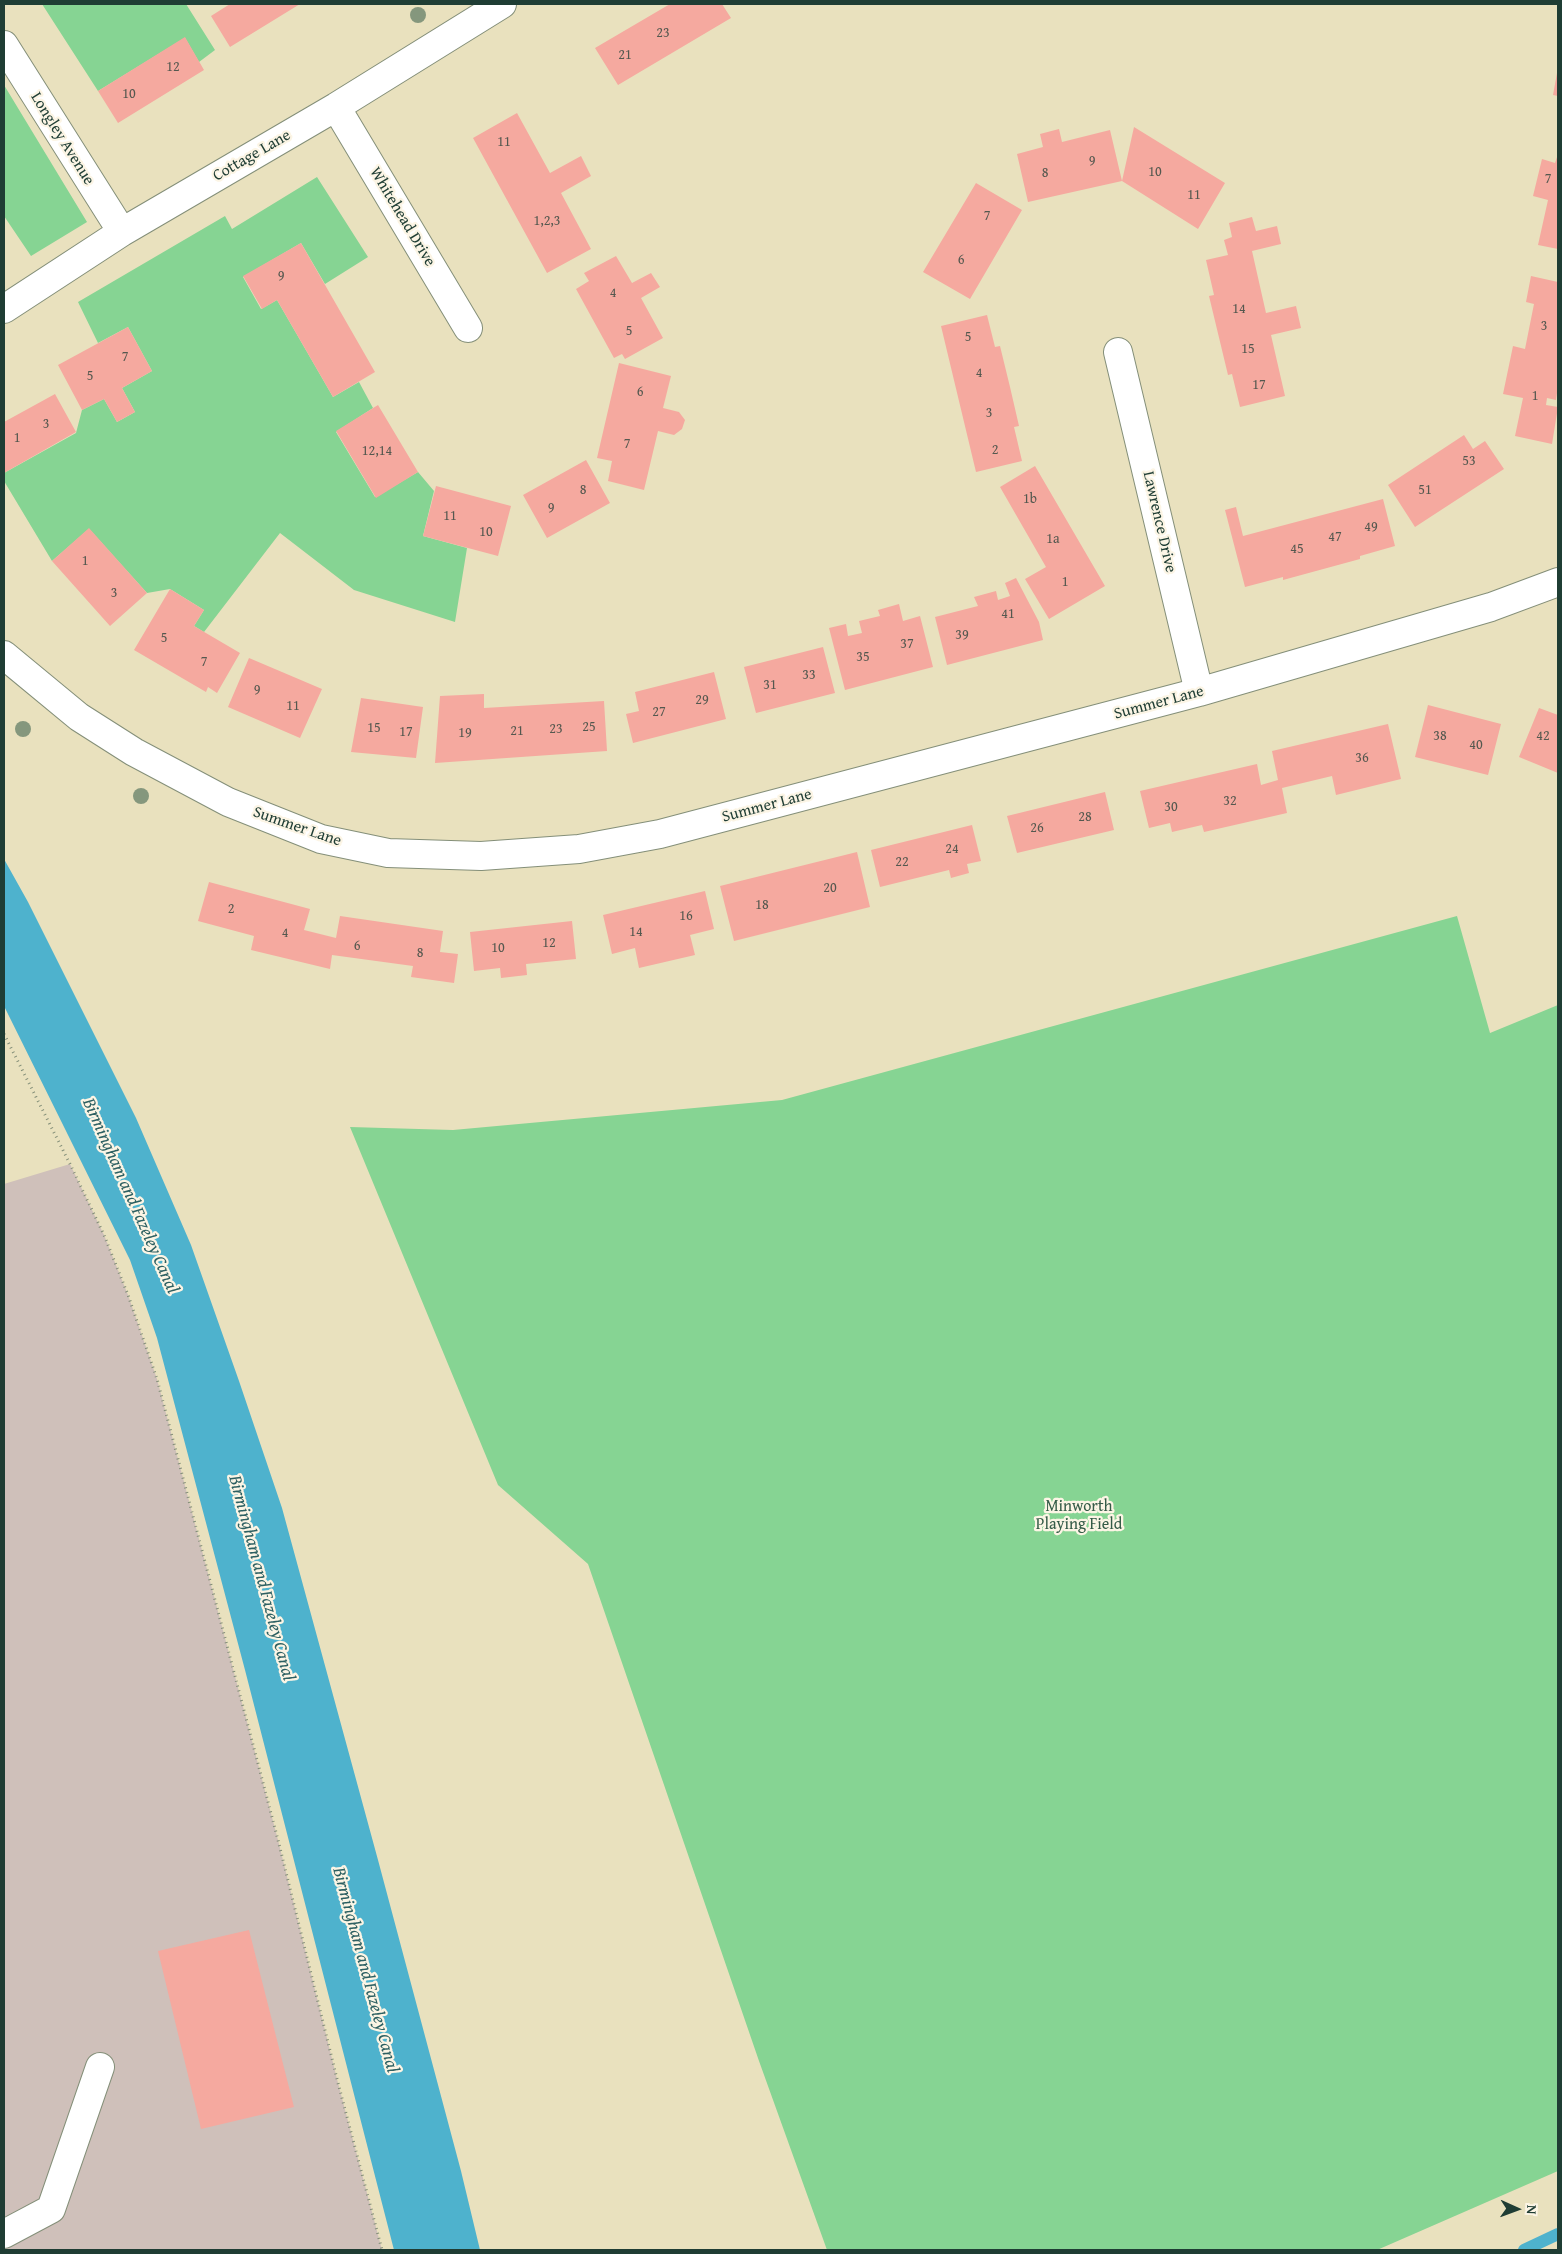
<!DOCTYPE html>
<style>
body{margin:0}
#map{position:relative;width:1562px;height:2254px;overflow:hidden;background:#e9e1be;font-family:"Gentium Book Plus",serif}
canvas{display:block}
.frame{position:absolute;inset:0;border:5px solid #1f3d34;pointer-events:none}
.north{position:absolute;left:1492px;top:2184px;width:50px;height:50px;-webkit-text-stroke:4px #fcf5e5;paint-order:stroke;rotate:92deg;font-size:14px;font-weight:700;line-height:20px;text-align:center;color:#1f3d34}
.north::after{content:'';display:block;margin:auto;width:18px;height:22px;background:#1f3d34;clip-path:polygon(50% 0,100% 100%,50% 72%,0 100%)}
</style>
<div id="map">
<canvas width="1562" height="2254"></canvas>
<div class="frame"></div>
<div class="north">N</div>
</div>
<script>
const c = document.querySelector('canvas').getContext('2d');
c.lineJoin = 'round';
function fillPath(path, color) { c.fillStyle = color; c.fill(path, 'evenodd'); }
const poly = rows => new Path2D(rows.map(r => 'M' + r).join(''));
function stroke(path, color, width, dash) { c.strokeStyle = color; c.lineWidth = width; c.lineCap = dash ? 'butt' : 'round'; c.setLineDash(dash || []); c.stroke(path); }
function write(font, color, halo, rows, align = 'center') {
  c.font = font + ' "Gentium Book Plus",serif'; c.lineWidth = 4.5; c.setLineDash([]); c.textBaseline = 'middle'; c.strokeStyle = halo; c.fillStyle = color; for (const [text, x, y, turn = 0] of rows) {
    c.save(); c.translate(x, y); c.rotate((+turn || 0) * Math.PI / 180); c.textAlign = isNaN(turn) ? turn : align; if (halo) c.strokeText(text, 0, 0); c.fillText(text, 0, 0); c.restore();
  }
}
fillPath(poly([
 [70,1164,104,1235,128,1295,157,1379,278,1840,338,2083,382,2250,4,2250,4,1184]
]), '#cfc0ba');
fillPath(poly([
 [42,4,186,4,215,50,199,62,185,38,98,91],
 [4,85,87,222,31,256,4,216],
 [317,177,368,257,325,284,301,243,243,277,261,309,277,300,333,397,359,382,373,408,336,432,375,497,418,472,434,491,423,536,467,548,455,622,354,590,280,533,204,632,194,626,204,610,170,589,147,593,89,529,52,561,4,481,4,473,76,433,82,410,104,399,117,422,135,412,122,388,152,371,128,327,98,343,78,302,225,216,232,229],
 [1457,916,1490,1033,1558,1005,1558,2171,1377,2250,827,2250,759,2061,588,1564,498,1485,350,1127,453,1130,782,1100]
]), '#86d493');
fillPath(poly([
 [4,859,28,902,136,1118,191,1245,239,1381,282,1508,378,1860,461,2171,480,2250,394,2250,245,1670,157,1338,130,1260,4,1006]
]), '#4eb2cd');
stroke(poly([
 [1524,2250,1558,2234]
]), '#4eb2cd', 12);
fillPath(poly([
 [230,4,300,4,230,47,211,16],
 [670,4,722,4,731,18,618,85,595,48],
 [185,37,204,70,118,123,98,91],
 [1557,73,1558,73,1558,96,1553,95],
 [517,113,550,173,581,156,591,176,561,193,591,249,547,273,473,138],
 [1134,127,1225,183,1198,229,1122,181,1028,202,1017,154,1043,147,1040,134,1059,129,1062,142,1110,130,1122,181],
 [1558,154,1558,249,1538,245,1548,200,1533,196,1542,159,1555,163],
 [976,183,1022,210,970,299,923,272],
 [1252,217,1256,231,1277,226,1281,244,1252,251,1266,313,1296,306,1301,328,1271,335,1285,396,1240,407,1232,374,1228,375,1209,296,1214,295,1206,260,1228,255,1224,240,1232,237,1229,223],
 [301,243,375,372,333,397,277,300,262,309,243,276],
 [616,256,632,283,651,273,660,287,641,298,663,338,625,359,622,354,614,358,576,289,589,281,584,273],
 [1531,276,1558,282,1558,386,1556,400,1547,398,1546,405,1558,407,1552,444,1515,436,1523,398,1503,394,1513,346,1525,349,1534,304,1526,302],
 [987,315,995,347,1000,346,1010,387,1019,426,1014,427,1022,461,976,472,941,326],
 [128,327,152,371,122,388,135,412,117,422,104,399,82,410,58,365],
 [619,363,671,376,663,408,679,412,685,420,682,429,674,435,658,431,644,490,608,481,612,461,597,458],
 [55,394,76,432,4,473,4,422],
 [378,405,418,472,376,498,336,431],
 [1464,435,1473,449,1485,441,1504,469,1415,527,1388,485],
 [586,460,610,503,547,538,523,495],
 [1035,466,1105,586,1049,619,1025,579,1046,567,1000,487],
 [436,486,511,506,498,556,423,536],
 [1383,499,1395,546,1360,556,1360,559,1283,580,1283,577,1245,587,1225,510,1236,507,1243,536],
 [89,528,147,593,110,626,52,561],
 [1016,578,1039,622,1043,640,947,665,935,617,978,606,974,597,996,591,998,600,1010,596,1005,583],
 [170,589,204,610,194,626,240,653,217,693,208,687,206,692,134,650],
 [899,604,903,621,920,616,933,667,845,690,829,628,846,624,848,636,862,633,859,621,880,616,878,610],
 [823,647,835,693,756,713,744,667],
 [249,658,322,689,300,738,228,707],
 [714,672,726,719,633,743,626,714,639,711,635,692],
 [484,694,484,708,604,701,607,751,435,763,440,696],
 [361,698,423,707,416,758,351,752],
 [1428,705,1501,724,1488,775,1415,757],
 [1539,708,1558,715,1558,773,1519,757],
 [1388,724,1401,779,1336,795,1332,776,1282,788,1287,813,1204,832,1202,825,1172,832,1170,823,1149,828,1140,791,1257,764,1261,785,1278,780,1272,751],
 [1105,792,1114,830,1017,853,1007,816],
 [972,825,981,861,967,864,969,873,951,878,949,870,880,887,871,850],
 [857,852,870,907,734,941,720,886],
 [209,882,310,909,304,930,336,938,340,916,443,931,440,952,458,954,454,983,411,977,413,966,332,955,330,969,251,950,254,936,198,921],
 [705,891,714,929,690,935,695,955,639,968,635,948,612,954,603,915],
 [572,921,576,959,526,964,527,975,501,978,500,968,474,971,470,932],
 [249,1930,294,2107,201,2129,158,1951]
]), '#f5a99f');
const minor = poly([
 [4,45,122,232],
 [336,107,468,328],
 [4,309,122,232,336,107,502,4],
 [1118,352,1199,692],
 [4,655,79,717,134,752,228,802,321,839,388,853,481,856,579,849,660,834,1199,692,1491,607,1558,582],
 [4,2234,51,2209,100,2067]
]);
stroke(minor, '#848f79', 30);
stroke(poly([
 [4,1034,70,1164,104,1235,128,1295,157,1379,278,1840,338,2083,382,2250]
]), '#848f79', 3, [1, 4]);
stroke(minor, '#fff', 28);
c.fillStyle = '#85977d';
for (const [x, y] of [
 [418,15],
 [23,729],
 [141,796]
]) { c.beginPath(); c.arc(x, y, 8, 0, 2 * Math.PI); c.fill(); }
write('14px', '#54584f', null, [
 ["23",663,33],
 ["21",625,55],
 ["12",173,67],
 ["10",129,94],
 ["11",504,142],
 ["9",1092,161],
 ["10",1155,172],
 ["8",1045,173],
 ["7",1548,179],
 ["11",1194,195],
 ["7",987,216],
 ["1,2,3",547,221],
 ["6",961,260],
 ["9",281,276],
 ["4",613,293],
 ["14",1239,309],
 ["3",1544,326],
 ["5",629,331],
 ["5",968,337],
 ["15",1248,349],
 ["7",125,357],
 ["4",979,373],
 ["5",90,376],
 ["17",1259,385],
 ["6",640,392],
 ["1",1535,396],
 ["3",989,413],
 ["3",46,424],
 ["1",17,438],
 ["7",627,444],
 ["2",995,450],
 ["12,14",377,451],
 ["53",1469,461],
 ["8",583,490],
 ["51",1425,490],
 ["1b",1030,499],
 ["9",551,508],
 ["11",450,516],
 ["49",1371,527],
 ["10",486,532],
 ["47",1335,537],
 ["1a",1053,539],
 ["45",1297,549],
 ["1",85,561],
 ["1",1065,582],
 ["3",114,593],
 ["41",1008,614],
 ["39",962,635],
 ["5",164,638],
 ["37",907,644],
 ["35",863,657],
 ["7",204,662],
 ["33",809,675],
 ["31",770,685],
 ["9",257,690],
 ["29",702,700],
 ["11",293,706],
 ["27",659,712],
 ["25",589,727],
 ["15",374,728],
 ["23",556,729],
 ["21",517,731],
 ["17",406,732],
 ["19",465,733],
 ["38",1440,736],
 ["42",1543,736],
 ["40",1476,745],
 ["36",1362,758],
 ["32",1230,801],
 ["30",1171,807],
 ["28",1085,817],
 ["26",1037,828],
 ["24",952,849],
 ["22",902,862],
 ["20",830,888],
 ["18",762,905],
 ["2",231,909],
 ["16",686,916],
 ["14",636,932],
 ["4",285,933],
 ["12",549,943],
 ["6",357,946],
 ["10",498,948],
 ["8",420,953]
]);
write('16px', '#1f3d34', '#fcf5e5', [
 ["Longley Avenue",62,139,58],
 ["Cottage Lane",252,156,-30],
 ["Whitehead Drive",402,217,59],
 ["Lawrence Drive",1159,522,77],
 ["Summer Lane",1159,703,-15],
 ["Summer Lane",767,806,-15],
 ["Summer Lane",297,827,19]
]);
write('16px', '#345b47', '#fcf5e5', [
 ["Minworth",1079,1507],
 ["Playing Field",1079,1525]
]);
write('italic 18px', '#2d6062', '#fcf5e5', [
 ["Birmingham and Fazeley Canal",130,1196,66],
 ["Birmingham and Fazeley Canal",261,1578,75],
 ["Birmingham and Fazeley Canal",365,1970,75]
]);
</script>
